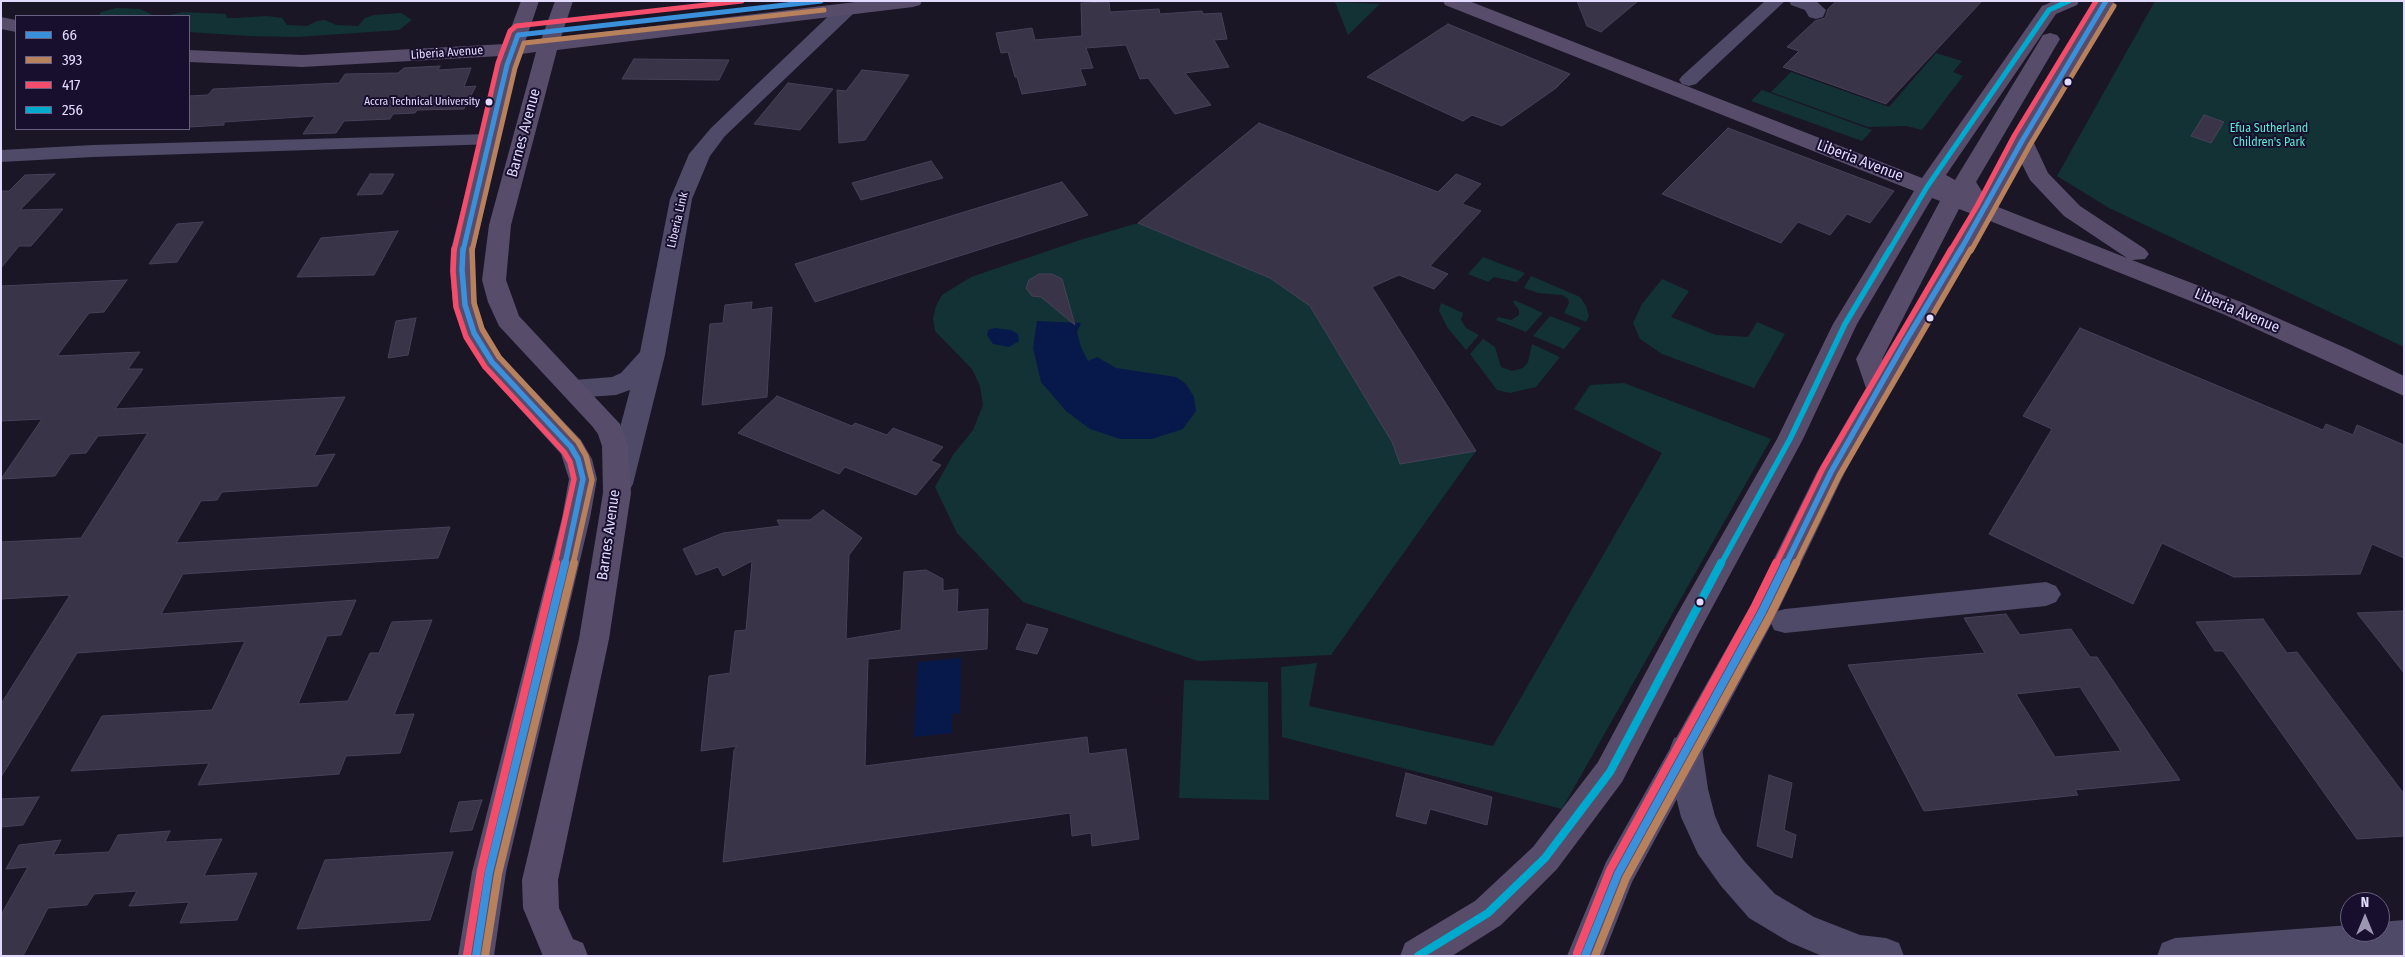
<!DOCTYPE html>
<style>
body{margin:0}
#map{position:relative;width:2405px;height:957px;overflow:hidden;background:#1a1626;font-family:"Fira Sans Condensed",sans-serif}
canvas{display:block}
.frame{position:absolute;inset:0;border:2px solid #e2dbff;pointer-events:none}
.legend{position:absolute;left:15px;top:15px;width:175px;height:115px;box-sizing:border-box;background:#170f2d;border:1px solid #686181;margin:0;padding:6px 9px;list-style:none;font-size:15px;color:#e2dbff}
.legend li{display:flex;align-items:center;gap:10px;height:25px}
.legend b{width:25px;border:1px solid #686181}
.north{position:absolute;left:2340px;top:892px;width:50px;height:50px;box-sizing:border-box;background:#170f2d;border:1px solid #686181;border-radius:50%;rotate:0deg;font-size:14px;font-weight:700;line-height:20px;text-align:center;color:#e2dbff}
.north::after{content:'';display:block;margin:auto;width:18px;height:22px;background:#9c96b3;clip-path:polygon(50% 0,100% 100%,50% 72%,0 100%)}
</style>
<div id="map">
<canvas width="2405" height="957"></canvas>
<div class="frame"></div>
<ul class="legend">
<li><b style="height:6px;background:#3a90db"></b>66</li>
<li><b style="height:6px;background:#b6815c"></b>393</li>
<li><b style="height:6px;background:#f44d6c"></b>417</li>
<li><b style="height:6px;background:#00a9ce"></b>256</li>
</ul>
<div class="north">N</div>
</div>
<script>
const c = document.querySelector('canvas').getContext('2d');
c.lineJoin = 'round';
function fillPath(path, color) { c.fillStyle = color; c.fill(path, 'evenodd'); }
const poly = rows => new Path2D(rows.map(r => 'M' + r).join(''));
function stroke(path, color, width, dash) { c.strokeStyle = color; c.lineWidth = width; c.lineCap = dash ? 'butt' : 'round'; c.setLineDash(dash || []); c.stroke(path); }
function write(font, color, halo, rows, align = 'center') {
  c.font = font + ' "Fira Sans Condensed",sans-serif'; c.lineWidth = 4; c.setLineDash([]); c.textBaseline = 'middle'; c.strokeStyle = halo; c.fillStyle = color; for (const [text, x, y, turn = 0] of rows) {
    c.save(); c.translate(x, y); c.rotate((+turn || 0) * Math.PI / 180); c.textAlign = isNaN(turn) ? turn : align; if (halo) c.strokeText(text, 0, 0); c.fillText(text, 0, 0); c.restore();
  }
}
fillPath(poly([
 [2155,1,2404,1,2404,347,2109,208,2057,176],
 [1335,2,1380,4,1348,35],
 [116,8,140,9,155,16,98,16,101,12],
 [184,12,226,14,227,18,237,18,267,16,282,18,287,25,307,26,317,21,325,20,336,25,358,26,365,18,374,15,401,13,412,20,399,30,297,37,249,36,189,32,189,16,164,16],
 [1936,53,1962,61,1953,72,1963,76,1922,130,1907,126,1868,127,1771,92,1791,72,1889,107],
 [1762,90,1872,130,1862,141,1751,101],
 [1138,223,1270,278,1310,306,1392,442,1400,463,1476,451,1331,655,1198,661,1023,602,957,533,935,487,953,455,973,430,983,405,980,386,972,369,935,331,933,318,936,306,942,295,971,277,1080,240],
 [1483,257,1525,273,1517,282,1494,277,1488,282,1468,274],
 [1531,276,1580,297,1586,306,1589,316,1586,322,1564,313,1569,303,1568,299,1562,295,1538,293,1524,288],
 [1662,279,1689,291,1671,317,1716,335,1748,337,1757,322,1785,334,1754,388,1662,354,1640,339,1633,323,1642,304],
 [1514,300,1543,313,1526,332,1496,320,1498,317,1511,320,1519,315,1519,310,1513,302],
 [1441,303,1463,313,1461,320,1466,328,1479,335,1466,350,1447,327,1439,311],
 [1550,316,1581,328,1564,349,1533,336],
 [1483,339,1495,347,1501,367,1512,371,1523,368,1528,362,1532,344,1560,357,1536,387,1510,393,1497,390,1470,354],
 [1624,383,1771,439,1562,809,1282,737,1281,667,1317,663,1309,706,1493,746,1662,453,1574,409,1590,385],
 [1184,680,1268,682,1269,800,1179,798]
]), '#123236');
fillPath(poly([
 [1037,321,1081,323,1077,332,1081,347,1088,361,1097,357,1116,368,1176,377,1186,384,1194,397,1196,411,1183,429,1152,439,1120,439,1090,429,1066,411,1041,382,1033,348],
 [995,328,1011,330,1018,334,1019,341,1009,347,993,344,987,335,988,330],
 [961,658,960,713,952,714,952,733,914,737,918,662]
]), '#07194b');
const building = poly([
 [1577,1,1638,1,1601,32,1587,26,1577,1],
 [1836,1,1982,1,1886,104,1783,67,1799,51,1787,47,1815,21,1825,18,1828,9,1836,1],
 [1109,2,1110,12,1159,9,1160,14,1202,11,1203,14,1221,13,1227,39,1214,40,1229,67,1185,73,1211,105,1175,114,1148,78,1140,79,1126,45,1086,48,1093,68,1080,69,1086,85,1022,94,1017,77,1015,77,1008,52,1001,53,996,33,1032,28,1035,40,1082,36,1081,3,1109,2],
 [1448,24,1570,74,1556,88,1502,126,1472,115,1463,121,1367,77,1448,24],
 [634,59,729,60,719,80,622,79,634,59],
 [440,66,438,70,471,68,464,87,476,86,464,109,417,110,415,113,393,114,390,119,344,121,336,133,303,134,315,116,224,122,224,125,189,127,189,96,208,95,213,89,339,83,345,74,398,73,404,68,440,66],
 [862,70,909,75,865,140,839,143,837,90,846,91,862,70],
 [788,83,833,89,800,130,754,124,788,83],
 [2204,115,2224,122,2211,143,2191,136,2204,115],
 [1259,123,1438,192,1456,174,1481,184,1462,204,1481,211,1430,266,1448,274,1434,289,1399,275,1372,287,1476,451,1400,464,1392,442,1310,306,1270,278,1138,223,1259,123],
 [1728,128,1894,191,1870,223,1847,214,1830,235,1798,222,1781,243,1662,194,1728,128],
 [931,161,943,178,861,200,852,183,931,161],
 [55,174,20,210,63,209,31,246,19,246,1,268,1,191,9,191,25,175,55,174],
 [370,174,394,174,382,194,357,195,370,174],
 [1062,182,1088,215,815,302,795,264,1062,182],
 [203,222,177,262,149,264,177,224,203,222],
 [398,231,374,275,297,277,321,238,398,231],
 [1039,274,1052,274,1062,279,1075,325,1041,297,1032,296,1026,288,1029,280,1039,274],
 [127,280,104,312,89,313,57,356,140,352,128,369,143,369,115,409,345,397,314,456,335,454,317,486,222,492,217,500,201,501,176,543,450,527,438,558,183,574,161,614,356,600,341,635,327,636,298,704,348,701,370,653,379,653,392,622,432,620,394,715,414,714,400,753,346,756,339,774,198,785,209,763,71,771,102,716,212,710,245,641,77,653,1,777,1,704,70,595,1,599,1,542,81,538,148,433,98,436,86,453,70,454,55,476,1,479,42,419,1,421,1,286,127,280],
 [752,302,751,310,772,307,767,397,702,405,710,324,723,323,725,305,752,302],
 [416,318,408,355,388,358,396,321,416,318],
 [2080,328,2323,430,2326,424,2353,435,2357,425,2404,445,2404,558,2372,544,2360,574,2234,577,2162,543,2133,604,1989,534,2052,429,2023,416,2080,328],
 [777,396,852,426,855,423,887,435,893,428,943,447,931,461,941,465,916,495,845,467,839,474,738,433,777,396],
 [823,510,862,538,849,555,846,639,901,630,904,572,926,570,943,579,943,591,958,589,957,612,988,609,987,649,868,659,865,766,1087,737,1089,754,1126,749,1139,839,1092,846,1091,833,1072,836,1070,813,723,862,734,750,737,746,701,751,709,676,730,673,735,631,746,630,752,561,723,576,718,567,696,575,683,549,723,533,780,526,777,520,810,520,823,510],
 [2404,611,2404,673,2357,613,2404,611],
 [2006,614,2020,635,2071,629,2090,657,2097,657,2180,780,2075,790,2078,795,1924,811,1848,665,1985,653,1964,618,2006,614],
 [2080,687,2121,751,2055,757,2016,694,2080,687],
 [2263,619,2287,653,2297,652,2404,794,2404,836,2357,839,2223,651,2215,651,2196,622,2263,619],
 [1027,624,1048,629,1037,654,1016,649,1027,624],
 [1406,773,1492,797,1487,825,1430,809,1426,824,1396,816,1406,773],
 [1769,775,1792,783,1784,830,1796,835,1792,858,1757,846,1769,775],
 [39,797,23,825,1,827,1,799,39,797],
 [482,800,472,830,450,832,459,802,482,800],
 [170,831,165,842,222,839,204,876,257,873,237,920,180,923,189,902,129,906,137,891,94,894,87,905,48,908,23,956,1,956,1,915,28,867,6,869,19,845,61,840,53,855,109,852,118,835,170,831],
 [453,852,430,920,297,929,325,860,453,852]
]);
fillPath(building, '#393447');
stroke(building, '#474159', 1);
fillPath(poly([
 [1765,1,1785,1,1696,84,1689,86,1682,84,1679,80,1682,76,1765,1],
 [1789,1,1816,1,1826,10,1823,17,1816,19,1809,17,1805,10,1791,5,1789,1],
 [846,4,853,6,855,10,853,14,725,136,710,156,692,199,665,355,633,484,629,491,619,494,609,491,605,484,630,390,616,395,574,398,565,395,561,389,565,383,574,380,612,377,621,373,640,352,670,199,689,154,711,128,839,6,846,4],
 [489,134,496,136,500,140,496,144,93,157,1,162,1,150,93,145,489,134],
 [2046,582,2056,586,2061,594,2056,602,2046,606,1785,633,1774,630,1770,621,1774,612,1785,609,2046,582],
 [1686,734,1698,738,1702,748,1708,789,1715,816,1722,832,1745,862,1775,894,1814,917,1860,935,1886,938,1899,943,1904,956,1822,956,1789,942,1749,918,1721,886,1698,854,1681,817,1674,789,1670,748,1674,738,1686,734],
 [2404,920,2404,956,2157,956,2162,943,2175,938,2350,925,2350,932,2380,932,2380,922,2404,920]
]), '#4e4a67');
fillPath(poly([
 [521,1,539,1,525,42,541,40,555,1,573,1,561,37,864,1,922,1,920,5,913,7,557,50,511,225,506,280,519,316,620,424,628,446,631,493,609,639,558,880,559,908,573,939,583,943,588,956,543,956,523,908,522,880,579,639,603,493,602,446,598,434,592,426,499,326,488,302,482,280,489,225,536,52,521,54,517,65,475,249,474,270,477,305,486,333,501,356,581,440,592,459,597,479,590,518,506,872,494,956,458,956,472,872,562,518,569,479,561,454,483,368,462,333,453,305,450,270,451,249,501,56,302,67,189,62,189,50,302,55,505,44,521,1],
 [1443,1,1469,1,1922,178,2042,6,2054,1,2079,1,2077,5,2056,14,1946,175,1955,180,2043,35,2050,33,2057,35,2060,39,1976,182,1983,193,2011,141,2097,1,2115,1,2033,141,2048,173,2080,206,2145,249,2149,254,2145,259,2132,260,2241,302,2348,349,2404,376,2404,396,2223,314,1990,221,1917,342,1845,472,1773,621,1632,882,1603,956,1567,956,1606,862,1751,605,1817,472,1866,388,1856,359,1940,201,1932,198,1857,324,1803,439,1698,634,1622,782,1557,869,1501,925,1452,956,1400,956,1405,943,1475,901,1533,847,1598,762,1676,616,1777,439,1833,324,1914,191,1445,5,1443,1],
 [2021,162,2030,180,2064,216,2127,258,1998,207,2021,162],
 [1959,209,1972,214,1882,360,1882,359,1959,209],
 [1,17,16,20,16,32,1,29,1,17]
]), '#584c6b');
stroke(poly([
 [463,251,507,65,518,35,821,1],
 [1960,251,2022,141,2106,1]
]), '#3a90db', 5);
stroke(poly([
 [463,249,462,270,465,305,474,333,492,362,571,447,578,459,583,479,565,564],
 [1786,564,1831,472,1905,342,1961,249]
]), '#3a90db', 5.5);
stroke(poly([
 [476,956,489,872,565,563],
 [1585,956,1618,874,1762,612,1786,563]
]), '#3a90db', 8);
stroke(poly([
 [472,251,515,68,524,43,824,10],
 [1971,251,2030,145,2114,6]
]), '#b6815c', 5);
stroke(poly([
 [472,249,474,303,482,329,499,357,578,442,586,456,592,480,573,564],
 [1796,564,1839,476,1971,249]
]), '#b6815c', 5.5);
stroke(poly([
 [485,956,498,874,574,563],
 [1595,956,1626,878,1770,616,1796,563]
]), '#b6815c', 8);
stroke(poly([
 [454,251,498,63,510,31,516,26,742,1],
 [1950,251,1977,206,2014,136,2096,1]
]), '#f44d6c', 5);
stroke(poly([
 [454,249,453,271,456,307,466,337,485,367,564,452,570,462,574,479,555,564],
 [1776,564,1823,468,1951,249]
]), '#f44d6c', 5.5);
stroke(poly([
 [1577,953,1610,870,1754,608,1776,563],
 [467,955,481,870,556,563]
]), '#f44d6c', 8);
stroke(poly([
 [1889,251,1927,187,2049,10,2069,1]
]), '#00a9ce', 5);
stroke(poly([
 [1721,564,1790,439,1845,324,1890,249]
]), '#00a9ce', 5.5);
stroke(poly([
 [1418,956,1488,913,1545,858,1610,772,1721,563]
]), '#00a9ce', 8);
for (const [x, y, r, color] of [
 [2068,82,4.5,"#e2dbff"],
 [489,102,4.5,"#e2dbff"],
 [1930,318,4.5,"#e2dbff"],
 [1700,602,4.5,"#e2dbff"]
]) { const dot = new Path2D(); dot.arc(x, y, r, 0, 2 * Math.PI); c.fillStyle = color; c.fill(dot); stroke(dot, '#170f2d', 2); }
write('11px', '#e2dbff', '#170f2d', [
 ["Accra Technical University",480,102]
], 'right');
write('12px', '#e2dbff', '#170f2d', [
 ["Liberia Avenue",447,53,-4],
 ["Liberia Link",678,220,-77]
]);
write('12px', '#5aecd5', '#170f2d', [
 ["Efua Sutherland",2269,129],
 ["Children's Park",2269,143]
]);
write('15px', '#e2dbff', '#170f2d', [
 ["Barnes Avenue",524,133,-75],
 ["Liberia Avenue",1860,161,21],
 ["Liberia Avenue",2237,311,23],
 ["Barnes Avenue",609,535,-82]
]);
</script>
